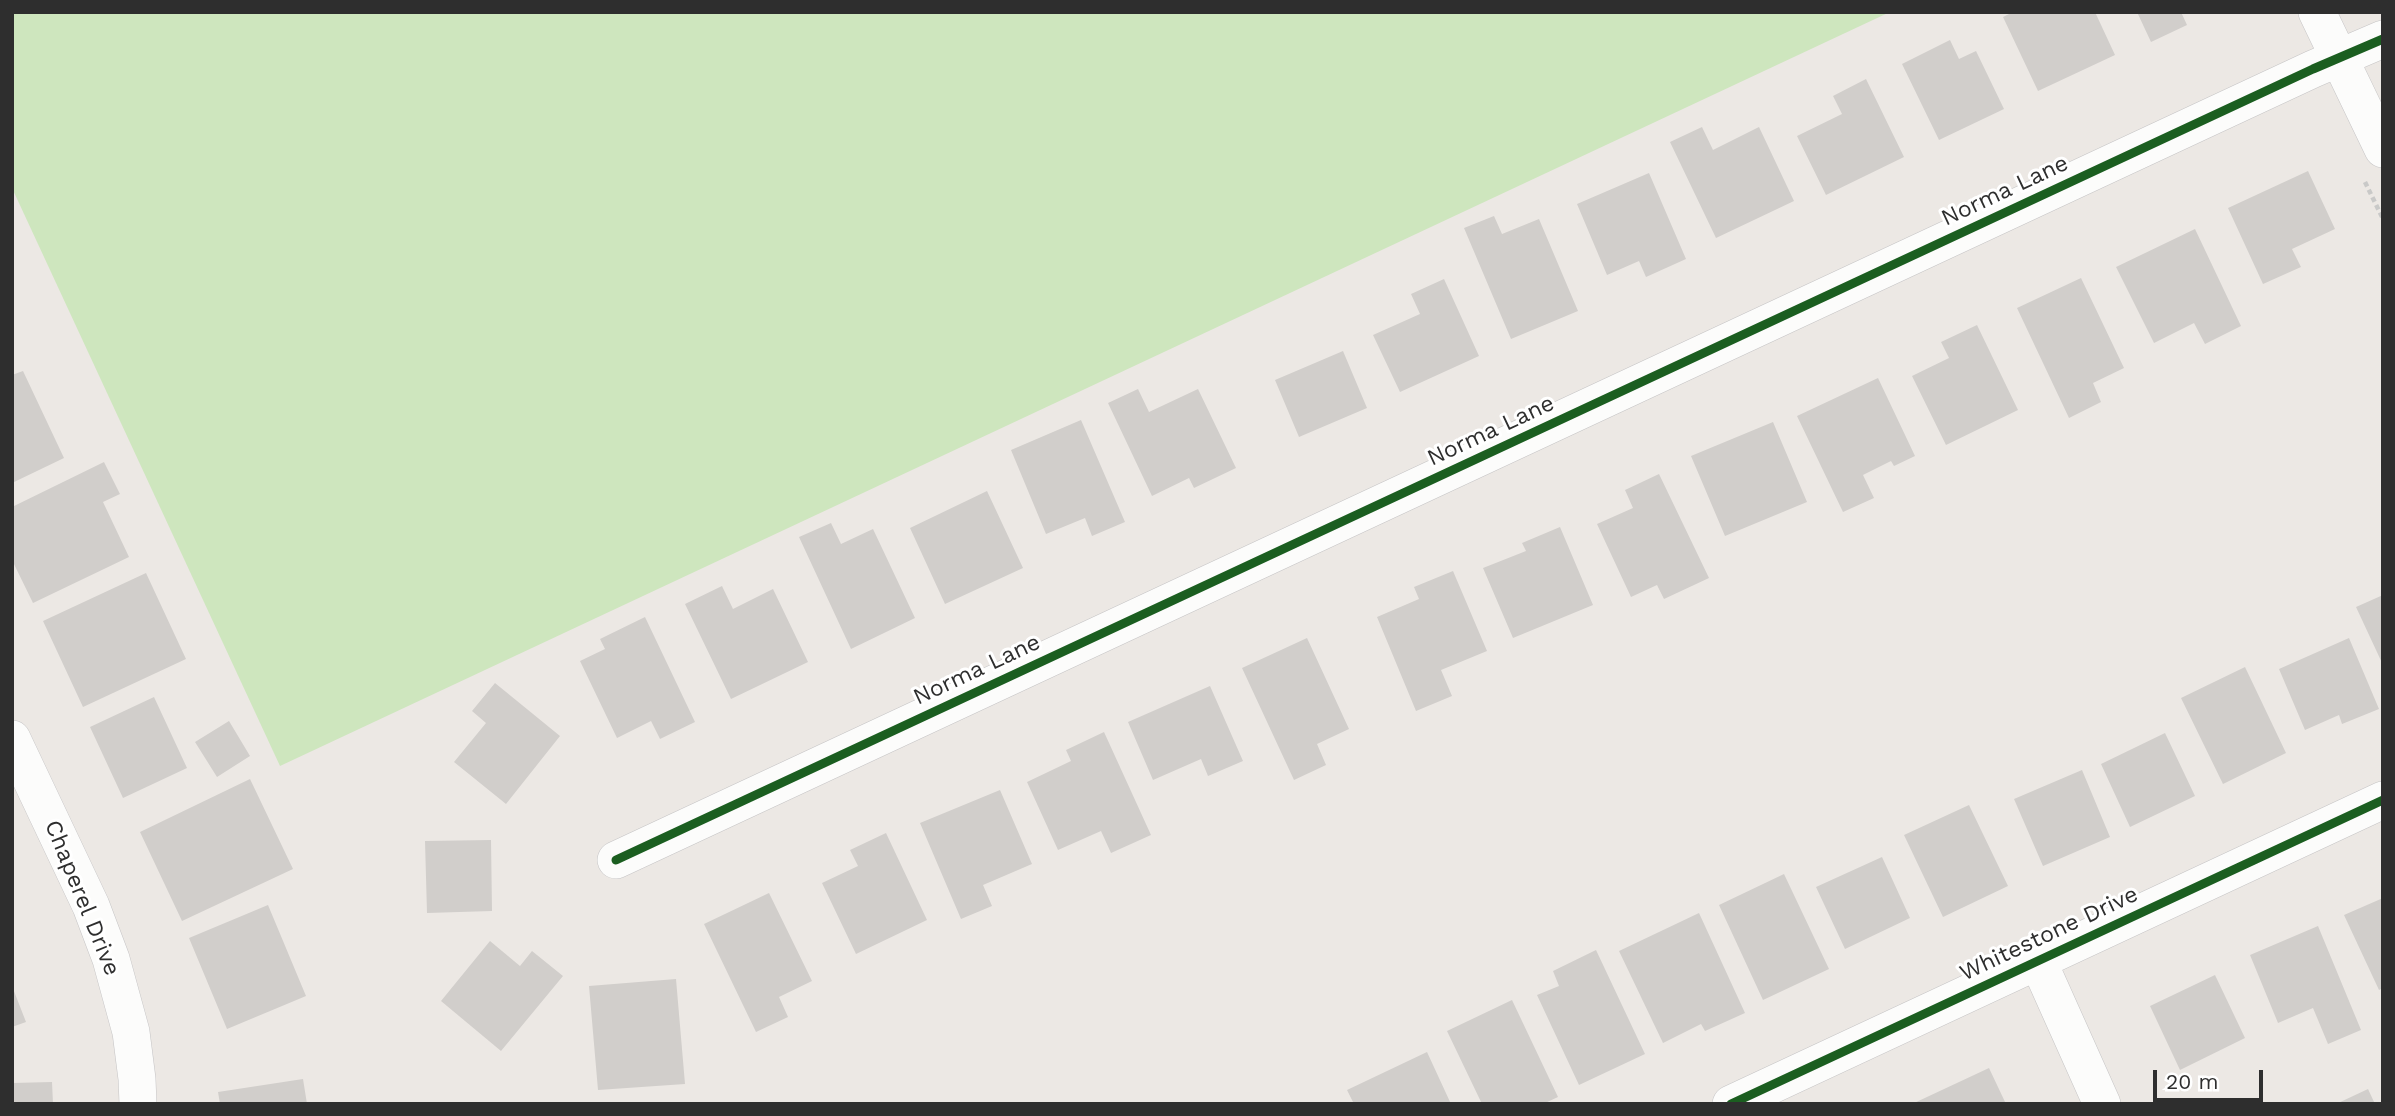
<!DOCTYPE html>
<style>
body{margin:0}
#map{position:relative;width:2395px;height:1116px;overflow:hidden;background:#ece8e4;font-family:"Work Sans",sans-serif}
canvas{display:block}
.frame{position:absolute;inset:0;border:14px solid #2e2e2e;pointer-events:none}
.scale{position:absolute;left:2153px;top:1070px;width:110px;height:32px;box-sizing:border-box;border:4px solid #2e2e2e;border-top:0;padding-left:9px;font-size:21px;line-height:24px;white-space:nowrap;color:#2e2e2e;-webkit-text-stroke:5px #fff;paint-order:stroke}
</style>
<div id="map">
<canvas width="2395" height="1116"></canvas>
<div class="frame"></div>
<div class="scale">20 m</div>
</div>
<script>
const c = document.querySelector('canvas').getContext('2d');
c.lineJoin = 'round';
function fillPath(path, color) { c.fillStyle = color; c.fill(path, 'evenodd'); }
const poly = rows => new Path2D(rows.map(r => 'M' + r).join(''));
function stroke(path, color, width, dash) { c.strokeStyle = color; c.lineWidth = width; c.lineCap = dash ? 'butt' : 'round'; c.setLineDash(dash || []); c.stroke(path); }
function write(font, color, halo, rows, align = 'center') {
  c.font = font + ' "Work Sans",sans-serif'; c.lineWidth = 6; c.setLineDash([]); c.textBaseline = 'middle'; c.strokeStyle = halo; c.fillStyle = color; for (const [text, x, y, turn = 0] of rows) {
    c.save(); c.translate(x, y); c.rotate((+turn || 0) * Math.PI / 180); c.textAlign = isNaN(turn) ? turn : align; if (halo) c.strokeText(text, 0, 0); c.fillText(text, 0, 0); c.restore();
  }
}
fillPath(poly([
 [12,12,1890,12,280,766,12,188]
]), '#cee6be');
fillPath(poly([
 [2013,12,2095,12,2115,55,2038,91,2003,17],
 [2137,12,2181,12,2187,25,2151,42],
 [1950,40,1959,59,1976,51,2004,109,1939,140,1902,64],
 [1866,79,1904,157,1826,195,1797,136,1842,114,1833,96],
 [1702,127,1713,150,1759,127,1794,201,1716,238,1670,142],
 [2308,171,2335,229,2292,249,2301,267,2263,284,2228,208],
 [1649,173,1686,259,1646,277,1639,261,1607,275,1577,204],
 [1494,216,1502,234,1539,219,1578,311,1511,339,1464,228],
 [2195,229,2241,326,2205,344,2194,323,2154,343,2116,267],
 [2081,278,2124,368,2093,383,2101,402,2069,418,2017,308],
 [1444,279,1479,356,1400,392,1373,335,1420,314,1411,294],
 [1977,325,2018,410,1946,445,1912,376,1949,358,1941,342],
 [1343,351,1367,408,1299,437,1275,380],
 [23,371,64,458,12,483,12,375],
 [1878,378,1915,456,1894,466,1891,461,1863,475,1874,498,1843,512,1797,416],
 [1138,389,1149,412,1198,389,1236,468,1194,488,1189,478,1152,496,1108,403],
 [1081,420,1125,522,1092,536,1085,518,1046,534,1011,450],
 [1773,422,1807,502,1725,536,1691,456],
 [104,462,120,494,103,502,129,557,33,603,12,560,12,507],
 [1659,474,1709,578,1664,599,1657,585,1631,597,1597,524,1633,508,1625,490],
 [987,491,1023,568,945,604,910,528],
 [831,523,841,544,873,529,915,618,851,649,799,537],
 [1560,527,1593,605,1513,638,1483,568,1526,551,1522,543],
 [1453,571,1487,651,1441,670,1452,696,1416,711,1377,617,1419,599,1414,587],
 [146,573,186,659,83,707,43,621],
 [722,586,733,609,773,589,808,662,731,699,685,604],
 [2383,595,2383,665,2356,607],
 [645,617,695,722,660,739,651,721,617,738,580,661,605,649,600,639],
 [1307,638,1349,729,1317,744,1326,765,1294,780,1242,668],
 [2349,638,2379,709,2342,724,2339,715,2305,730,2279,669],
 [2245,667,2286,753,2223,784,2181,698],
 [495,683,560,736,506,804,454,762,486,723,472,711],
 [1210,686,1243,761,1208,776,1201,759,1153,780,1128,722],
 [154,697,187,768,123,798,90,727],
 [229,721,250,756,217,777,195,742],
 [1104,732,1151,835,1111,853,1101,831,1058,850,1027,782,1071,761,1066,750],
 [2165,733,2195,796,2130,827,2101,764],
 [2082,770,2110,837,2043,866,2014,799],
 [250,779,293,869,182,921,140,832],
 [1000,790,1032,864,983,885,992,906,961,919,920,823],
 [1969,805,2008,886,1943,917,1904,835],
 [886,833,927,920,856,954,822,883,858,866,850,850],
 [491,840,492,911,427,913,425,841],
 [1882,857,1910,918,1845,949,1816,887],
 [1784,874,1829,969,1763,1000,1719,905],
 [769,893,812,981,779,997,788,1017,756,1032,704,924],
 [2383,898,2383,988,2379,990,2344,915],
 [268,905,306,996,227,1029,189,938],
 [1699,913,1745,1013,1705,1031,1701,1024,1663,1043,1619,951],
 [2318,926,2361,1030,2328,1044,2313,1008,2278,1023,2250,955],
 [490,941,520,966,532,951,563,976,501,1051,441,1001],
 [1596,950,1645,1054,1579,1085,1537,995,1559,986,1553,971],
 [2215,975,2245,1038,2180,1070,2150,1006],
 [676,979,685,1084,598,1090,589,986],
 [12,986,26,1022,12,1027],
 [1512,1000,1558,1097,1543,1104,1482,1104,1447,1031],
 [1427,1052,1451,1104,1354,1104,1347,1090],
 [1989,1068,2006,1104,1912,1104],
 [303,1079,307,1104,220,1104,218,1092],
 [52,1082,53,1104,12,1104,12,1083],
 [2368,1089,2375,1104,2336,1104]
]), '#d1cecb');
const minor = poly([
 [2317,12,2383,149],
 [12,739,91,906,111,959,131,1032,137,1079,138,1104],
 [616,860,2313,69,2383,39],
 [2038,961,2102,1104],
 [1731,1104,2383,800]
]);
stroke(minor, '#c5c4c5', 38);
stroke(poly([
 [2365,182,2383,219]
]), '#c9c9c8', 4.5, [5, 3.5]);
stroke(minor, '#fcfcfb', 37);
stroke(poly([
 [616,860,2313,69,2383,39],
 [1731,1104,2383,800]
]), '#1b5e20', 9);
write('23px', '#2e2e2e', '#fff', [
 ["Norma Lane",2005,191,-25],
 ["Norma Lane",1491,431,-25],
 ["Norma Lane",977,670,-25],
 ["Chaperel Drive",82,898,68],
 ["Whitestone Drive",2049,934,-25]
]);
</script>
